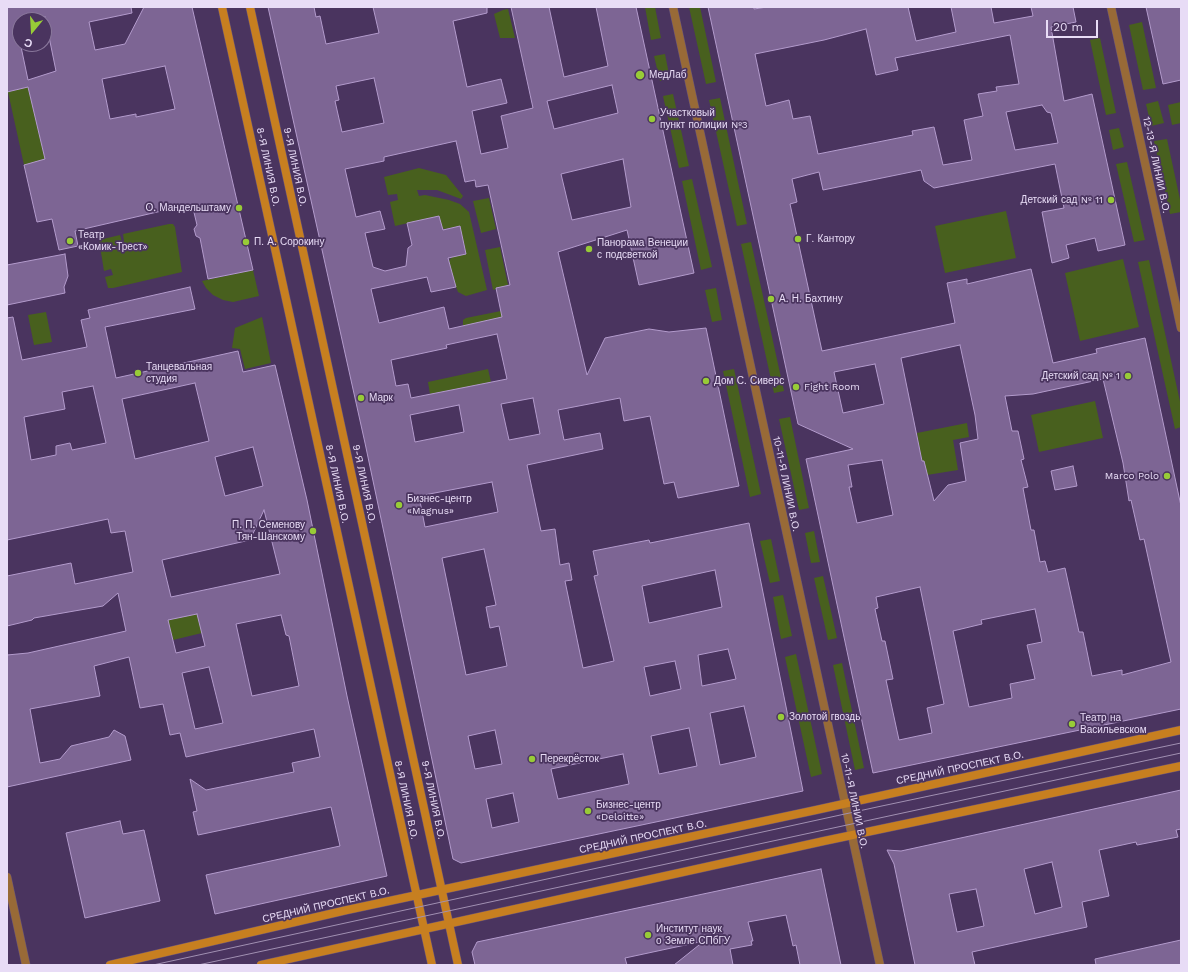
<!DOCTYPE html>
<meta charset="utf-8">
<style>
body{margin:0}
#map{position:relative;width:1188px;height:972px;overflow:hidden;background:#4a345f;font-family:"Work Sans",sans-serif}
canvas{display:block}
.frame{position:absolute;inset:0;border:8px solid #e8dcf6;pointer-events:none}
.north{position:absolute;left:12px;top:12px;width:40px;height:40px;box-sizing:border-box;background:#4a345f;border:1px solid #89779b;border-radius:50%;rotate:198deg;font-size:11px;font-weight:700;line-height:16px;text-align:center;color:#e8dcf6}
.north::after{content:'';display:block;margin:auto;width:14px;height:18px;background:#98cb37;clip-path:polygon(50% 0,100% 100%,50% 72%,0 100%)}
.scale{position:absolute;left:1046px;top:20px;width:52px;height:18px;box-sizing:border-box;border:2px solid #e8dcf6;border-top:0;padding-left:5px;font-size:12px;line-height:14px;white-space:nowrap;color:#e8dcf6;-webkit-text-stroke:3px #4a345f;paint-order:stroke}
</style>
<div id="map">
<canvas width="1188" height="972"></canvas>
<div class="frame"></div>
<div class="north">С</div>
<div class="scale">20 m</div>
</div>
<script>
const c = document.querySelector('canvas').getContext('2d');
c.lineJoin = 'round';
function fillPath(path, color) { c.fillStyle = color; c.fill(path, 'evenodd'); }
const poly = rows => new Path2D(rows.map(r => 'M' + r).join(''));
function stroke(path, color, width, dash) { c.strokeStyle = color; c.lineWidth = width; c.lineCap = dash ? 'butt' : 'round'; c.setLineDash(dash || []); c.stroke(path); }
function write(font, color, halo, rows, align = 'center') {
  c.font = font + ' "Work Sans",sans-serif'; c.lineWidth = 3.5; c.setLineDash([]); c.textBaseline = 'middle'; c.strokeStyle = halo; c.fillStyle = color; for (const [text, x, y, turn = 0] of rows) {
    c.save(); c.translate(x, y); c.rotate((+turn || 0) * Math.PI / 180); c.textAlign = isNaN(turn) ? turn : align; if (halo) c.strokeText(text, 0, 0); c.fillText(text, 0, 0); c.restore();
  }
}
fillPath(poly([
 [645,7,655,7,661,38,651,40],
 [689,7,700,7,716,82,706,84],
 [508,9,515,38,500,38,494,14,503,10],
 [1142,22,1156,88,1143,90,1129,25],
 [1100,38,1116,113,1106,115,1090,40],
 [665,54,670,79,660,81,654,56],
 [28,87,45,159,41,170,26,174,8,92],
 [673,94,689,166,679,168,663,96],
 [720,98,747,224,737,226,709,100],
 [1158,101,1164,123,1151,126,1146,104],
 [1181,102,1181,123,1172,125,1168,105],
 [1119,128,1124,147,1113,150,1109,130],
 [1167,139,1181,204,1181,212,1170,214,1154,141],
 [1127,162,1145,240,1134,242,1116,164],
 [419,168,446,175,463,196,461,199,437,190,417,190,419,196,425,195,449,200,460,204,469,212,487,290,466,296,458,292,456,287,447,263,452,257,466,254,460,226,445,229,442,228,439,216,395,226,390,202,398,200,397,194,388,195,384,177],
 [692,179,712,267,701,270,682,181],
 [489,198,496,229,481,233,473,201],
 [1006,211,1016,258,945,273,935,226],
 [169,224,173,224,175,227,182,272,113,288,108,288,105,277,113,275,111,269,104,271,99,240,120,235,122,242,124,241,123,234],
 [751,242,784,391,774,393,741,244],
 [500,247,508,285,493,290,485,250],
 [1123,259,1139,327,1080,341,1065,273],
 [1149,260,1181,406,1181,427,1175,429,1138,262],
 [253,270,259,296,233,302,223,300,213,295,206,288,202,281],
 [716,288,722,320,712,322,705,290],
 [511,309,512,315,463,326,463,320,466,318],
 [46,312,52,342,34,345,28,315],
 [262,317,271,363,245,369,240,349,232,348,235,328],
 [488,369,491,382,472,386,464,395,462,388,430,394,428,382],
 [734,369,761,494,750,497,723,371],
 [1095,401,1103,438,1039,452,1031,415],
 [790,417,809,508,799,510,779,419],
 [967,423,969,437,953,440,958,470,927,475,924,461,922,461,917,433],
 [814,531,820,562,811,563,805,533],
 [771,539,780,581,770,583,760,541],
 [823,576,837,638,828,640,814,578],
 [783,595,792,636,781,639,773,597],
 [197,614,202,633,173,640,168,620],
 [796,654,822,774,811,777,785,657],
 [842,663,864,768,855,770,833,665]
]), '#48601e');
const building = poly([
 [7,7,131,7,132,13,89,22,95,50,125,44,144,7,192,7,253,270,208,279,200,238,196,236,194,229,197,225,192,204,75,231,78,246,59,250,52,219,37,222,24,165,45,159,28,87,7,92,7,7],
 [45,17,56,71,28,80,16,23,20,22,20,20,45,17],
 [165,66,175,109,136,117,136,114,110,119,102,79,165,66],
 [268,7,314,7,316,17,320,16,326,44,379,33,373,7,487,7,487,13,453,21,467,87,501,79,507,103,472,111,481,154,508,148,501,116,533,108,511,7,549,7,564,77,608,66,596,7,636,7,694,273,639,285,627,230,558,252,587,375,605,338,649,329,669,332,706,328,739,486,678,498,674,482,664,484,650,416,624,421,620,398,558,410,564,440,600,433,603,449,527,465,541,531,555,529,560,565,569,563,572,580,565,581,583,668,614,661,594,576,598,575,593,551,649,540,650,543,749,523,803,791,461,863,453,859,365,443,268,7],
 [374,78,384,123,342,132,335,101,339,100,336,86,374,78],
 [612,85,618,113,554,129,547,101,612,85],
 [456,141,465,182,475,180,476,187,488,185,510,285,496,288,502,317,449,329,444,307,379,323,371,289,427,277,431,292,456,287,448,258,466,254,460,226,443,230,439,216,407,223,412,245,408,248,406,266,385,271,373,267,365,233,385,229,380,211,356,217,345,169,384,161,384,157,456,141],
 [623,159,631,207,572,220,561,174,623,159],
 [497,334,507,379,411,398,408,384,396,386,391,360,447,348,446,345,497,334],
 [533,398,540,434,509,440,501,404,533,398],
 [459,405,464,432,415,442,410,415,459,405],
 [492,482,498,512,425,527,419,496,492,482],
 [484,549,496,605,486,607,490,628,499,626,507,666,466,675,442,558,484,549],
 [715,570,722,607,649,623,642,586,715,570],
 [728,649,736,679,702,686,698,655,728,649],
 [675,661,681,689,650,696,644,667,675,661],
 [744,706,756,757,720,765,710,713,744,706],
 [689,728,697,766,659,774,651,736,689,728],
 [495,730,502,764,475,769,468,736,495,730],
 [623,754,629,784,558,799,551,769,623,754],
 [513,793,519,822,492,828,486,799,513,793],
 [708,7,754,7,754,9,767,7,908,7,916,41,956,32,951,7,991,7,994,23,1033,16,1031,7,1073,7,1076,22,1051,27,1064,101,1092,94,1125,245,1098,251,1095,238,1066,245,1069,258,1052,263,1042,212,1064,208,1055,164,934,188,924,181,921,170,823,190,819,172,792,179,797,202,790,204,822,351,955,323,947,283,967,279,967,284,1031,269,1053,363,1097,353,1096,349,1145,338,1181,506,1181,709,873,773,806,459,853,449,798,424,708,7],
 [866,29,876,75,898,70,895,58,1010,35,1019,84,996,87,997,91,978,94,983,116,964,120,972,160,943,165,934,127,912,131,913,135,818,154,810,116,793,119,789,100,766,106,755,54,824,40,866,29],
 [1042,105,1047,112,1051,113,1058,143,1015,150,1006,112,1042,105],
 [960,345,975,415,978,439,960,443,966,481,948,485,934,501,924,461,922,461,901,358,960,345],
 [875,364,884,404,843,413,834,372,875,364],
 [1103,379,1123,463,1129,501,1131,500,1140,540,1144,539,1171,662,1122,675,1122,670,1092,676,1083,632,1079,632,1065,568,1048,572,1045,561,1040,562,1034,530,1031,530,1023,488,1028,487,1021,460,1024,459,1018,431,1012,431,1005,396,1033,394,1103,379],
 [882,460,893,515,857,523,849,487,852,487,848,465,882,460],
 [920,587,944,704,927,708,932,733,899,740,886,680,893,679,885,641,882,641,875,609,878,608,876,597,920,587],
 [1035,609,1042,642,1027,645,1035,679,1010,684,1012,698,969,707,953,631,982,624,981,620,1035,609],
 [1146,7,1181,7,1181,80,1163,84,1146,7],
 [65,254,68,276,64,287,65,293,7,305,7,265,65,254],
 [190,287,195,309,105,327,116,378,238,351,243,372,275,365,307,500,347,696,387,876,215,914,206,875,340,846,331,807,198,835,193,812,197,811,190,779,206,790,294,772,292,763,320,757,314,729,186,757,180,733,170,735,163,704,140,708,129,657,94,666,100,696,30,709,40,763,60,759,71,746,109,737,114,730,125,736,131,760,7,787,7,655,28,653,126,631,118,593,103,606,34,618,32,620,7,626,7,576,71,563,75,584,133,572,125,531,111,533,108,519,7,540,7,318,13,317,22,360,87,347,81,320,90,318,88,310,190,287],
 [195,383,209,441,135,459,122,399,195,383],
 [93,386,106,443,72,450,70,443,56,446,56,455,31,460,24,417,65,409,62,392,93,386],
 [253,447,263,486,225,496,215,457,253,447],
 [264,510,280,574,171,597,162,560,250,540,264,510],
 [197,614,205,646,176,653,168,620,197,614],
 [281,615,286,635,289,636,299,686,252,696,236,624,281,615],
 [209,667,223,723,195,729,182,673,209,667],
 [1073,466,1077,486,1055,490,1051,471,1073,466],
 [1181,790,1181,829,1176,830,1178,837,1137,845,1136,842,1099,850,1109,896,1082,902,1087,927,972,952,975,965,915,965,894,864,887,850,901,851,1181,790],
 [1052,862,1062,907,1035,914,1024,869,1052,862],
 [976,889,984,926,957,932,949,894,976,889],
 [120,821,123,834,144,830,160,901,85,918,66,833,120,821],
 [821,869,841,965,800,965,796,945,793,946,786,915,748,922,753,941,751,941,752,945,730,949,733,965,674,965,704,941,625,958,627,965,475,965,472,952,477,942,821,869],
 [1181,940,1181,965,1096,965,1095,959,1181,940]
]);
fillPath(building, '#7d6594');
stroke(building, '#b39bcc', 1);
const street = poly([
 [673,7,880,965],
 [1111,7,1181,328],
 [7,877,26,965]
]);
const secondary = poly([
 [222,7,432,965],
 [250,7,458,965],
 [110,965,347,910,816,810,1181,730],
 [261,965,824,841,1181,766]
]);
stroke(street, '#66527a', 9);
stroke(secondary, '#66527a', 9);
stroke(street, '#986a37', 8);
stroke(secondary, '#c77f20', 8);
stroke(poly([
 [153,965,877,807,1181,743],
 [198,965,1181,753]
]), '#a190b2', 1);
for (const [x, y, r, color] of [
 [640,75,5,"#98cb37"],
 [652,119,4,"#98cb37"],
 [1111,200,4,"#98cb37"],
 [239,208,4,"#98cb37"],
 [798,239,4,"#98cb37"],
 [70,241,4,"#98cb37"],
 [246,242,4,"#98cb37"],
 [589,249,4,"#98cb37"],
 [771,299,4,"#98cb37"],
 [138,373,4,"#98cb37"],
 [1128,376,4,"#98cb37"],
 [706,381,4,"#98cb37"],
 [796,387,4,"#98cb37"],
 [361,398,4,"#98cb37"],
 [1167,476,4,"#98cb37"],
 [399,505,4,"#98cb37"],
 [313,531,4,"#98cb37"],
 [781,717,4,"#98cb37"],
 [1072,724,4,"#98cb37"],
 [532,759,4,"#98cb37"],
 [588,811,4,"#98cb37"],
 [648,935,4,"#98cb37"]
]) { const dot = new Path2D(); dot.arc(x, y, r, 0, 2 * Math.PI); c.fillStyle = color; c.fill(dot); stroke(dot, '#4a345f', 1.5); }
write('10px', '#e8dcf6', '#4a345f', [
 ["МедЛаб",649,75],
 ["Участковый",660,113],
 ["пункт полиции №3",660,125],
 ["Детский сад № 11",1103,200,"right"],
 ["О. Мандельштаму",231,208,"right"],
 ["Театр",78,235],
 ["«Комик-Трест»",78,247],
 ["Г. Кантору",806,239],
 ["П. А. Сорокину",254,242],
 ["Панорама Венеции",597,243],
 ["с подсветкой",597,255],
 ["А. Н. Бахтину",779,299],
 ["Танцевальная",146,367],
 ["студия",146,379],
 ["Детский сад № 1",1120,376,"right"],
 ["Дом С. Сиверс",714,381],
 ["Fight Room",804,387],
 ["Марк",369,398],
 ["Marco Polo",1159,476,"right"],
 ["Бизнес-центр",407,499],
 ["«Magnus»",407,511],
 ["П. П. Семенову",305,525,"right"],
 ["Тян-Шанскому",305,537,"right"],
 ["Золотой гвоздь",789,717],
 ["Театр на",1080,718],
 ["Васильевском",1080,730],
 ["Перекрёсток",540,759],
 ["Бизнес-центр",596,805],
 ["«Deloitte»",596,817],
 ["Институт наук",656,929],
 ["о Земле СПбГУ",656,941]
], 'left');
write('10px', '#e8dcf6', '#4a345f', [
 ["12-13-Я ЛИНИИ В.О.",1156,165,78],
 ["8-Я ЛИНИЯ В.О.",268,167,78],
 ["9-Я ЛИНИЯ В.О.",295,167,78],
 ["8-Я ЛИНИЯ В.О.",337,484,78],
 ["9-Я ЛИНИЯ В.О.",364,484,78],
 ["10-11-Я ЛИНИИ В.О.",786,484,78],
 ["СРЕДНИЙ ПРОСПЕКТ В.О.",960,768,-12],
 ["8-Я ЛИНИЯ В.О.",406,800,78],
 ["9-Я ЛИНИЯ В.О.",433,800,78],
 ["10-11-Я ЛИНИИ В.О.",854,801,78],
 ["СРЕДНИЙ ПРОСПЕКТ В.О.",643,837,-12],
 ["СРЕДНИЙ ПРОСПЕКТ В.О.",326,905,-13]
]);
</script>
